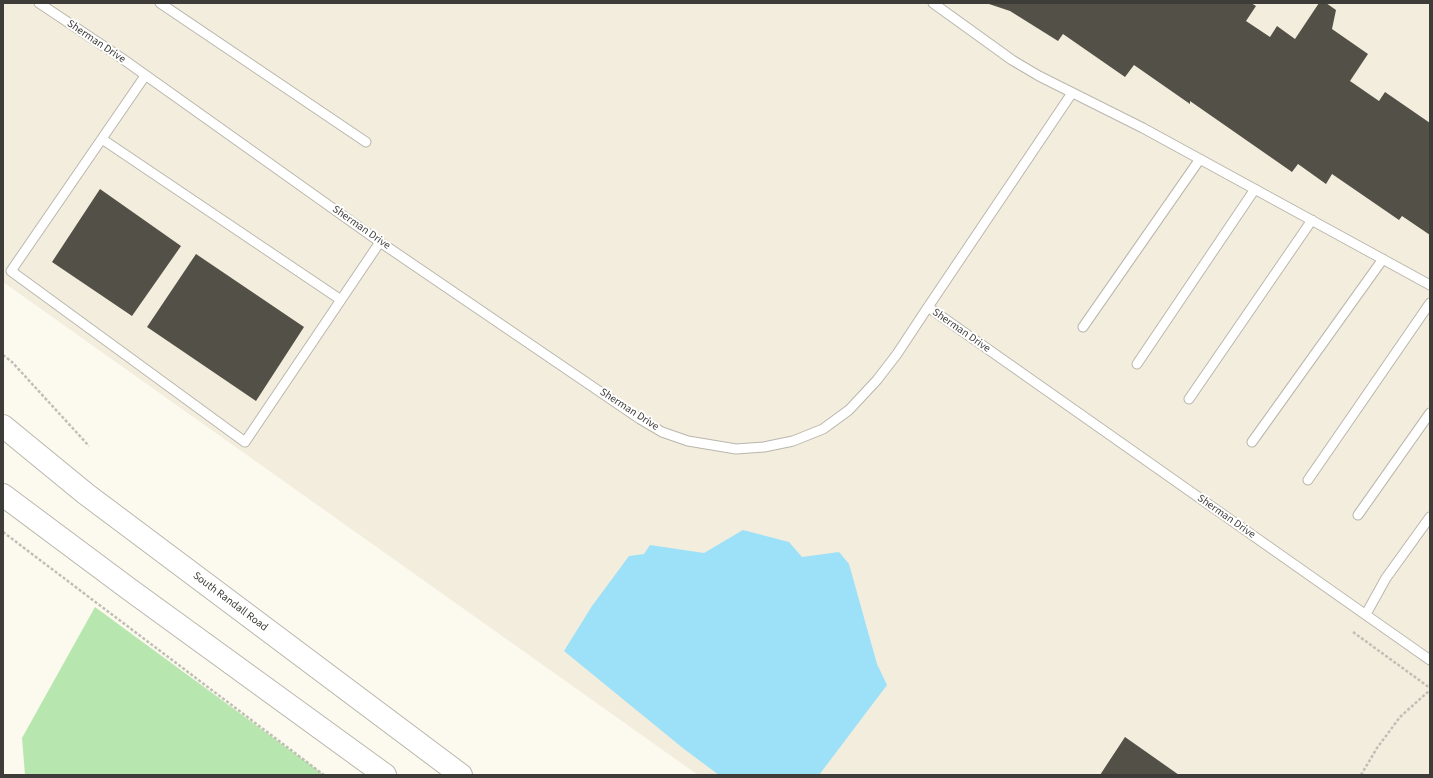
<!DOCTYPE html>
<style>
body{margin:0}
#map{position:relative;width:1433px;height:778px;overflow:hidden;background:#fcf9ef;font-family:"Source Sans 3",sans-serif}
canvas{display:block}
.frame{position:absolute;inset:0;border:4px solid #3e3c38;pointer-events:none}
</style>
<div id="map">
<canvas width="1433" height="778"></canvas>
<div class="frame"></div>
</div>
<script>
const c = document.querySelector('canvas').getContext('2d');
c.lineJoin = 'round';
function fillPath(path, color) { c.fillStyle = color; c.fill(path, 'evenodd'); }
const poly = rows => new Path2D(rows.map(r => 'M' + r).join(''));
function stroke(path, color, width, dash) { c.strokeStyle = color; c.lineWidth = width; c.lineCap = dash ? 'butt' : 'round'; c.setLineDash(dash || []); c.stroke(path); }
function write(font, color, halo, rows, align = 'center') {
  c.font = font + ' "Source Sans 3",sans-serif'; c.lineWidth = 4; c.setLineDash([]); c.textBaseline = 'middle'; c.strokeStyle = halo; c.fillStyle = color; for (const [text, x, y, turn = 0] of rows) {
    c.save(); c.translate(x, y); c.rotate((+turn || 0) * Math.PI / 180); c.textAlign = isNaN(turn) ? turn : align; if (halo) c.strokeText(text, 0, 0); c.fillText(text, 0, 0); c.restore();
  }
}
fillPath(poly([
 [3,3,1430,3,1430,775,698,775,3,282]
]), '#f3eddd');
fillPath(poly([
 [95,607,324,775,25,775,22,738]
]), '#b7e7ae');
fillPath(poly([
 [743,530,789,542,802,557,839,552,849,564,877,664,887,685,819,775,719,775,684,749,564,651,592,606,629,556,644,554,650,545,704,553]
]), '#9de1f9');
fillPath(poly([
 [986,3,1251,3,1256,6,1246,21,1270,37,1277,26,1295,39,1319,3,1326,3,1336,10,1332,29,1368,54,1350,81,1379,101,1385,92,1430,123,1430,235,1402,216,1399,220,1332,174,1326,184,1298,164,1292,172,1190,101,1190,104,1134,65,1125,77,1063,34,1058,41,1010,11],
 [100,189,181,246,132,316,52,262],
 [196,254,304,327,256,401,147,327],
 [1125,737,1179,775,1100,775]
]), '#535047');
const service = poly([
 [39,3,120,57,380,242,640,419,662,432,688,441,736,449,764,447,793,441,823,429,849,410,877,380,897,354,928,307,1430,660],
 [160,3,366,142],
 [933,3,1012,60,1039,76,1143,128,1430,285],
 [145,76,11,271,245,442,380,242],
 [102,139,341,300],
 [928,307,1072,93],
 [1083,327,1200,159],
 [1137,364,1255,189],
 [1189,399,1312,220],
 [1252,442,1383,259],
 [1308,480,1430,303],
 [1358,515,1430,413],
 [1366,614,1386,578,1430,517]
]);
const primary = poly([
 [3,426,86,494,461,775],
 [3,495,129,589,385,775]
]);
stroke(service, '#b9b6ac', 11);
stroke(primary, '#b9b6ac', 24);
stroke(poly([
 [3,355,12,362,89,446],
 [3,532,324,775],
 [1353,632,1430,688],
 [1361,775,1377,748,1400,717,1430,690]
]), '#c1beb6', 2.5, [3, 2]);
stroke(service, '#fff', 9);
stroke(primary, '#fff', 22);
write('11px', '#3e3c38', '#fff', [
 ["Sherman Drive",96,42,34],
 ["Sherman Drive",361,228,35],
 ["Sherman Drive",961,331,35],
 ["Sherman Drive",629,410,33],
 ["Sherman Drive",1226,517,35],
 ["South Randall Road",230,602,37]
]);
</script>
